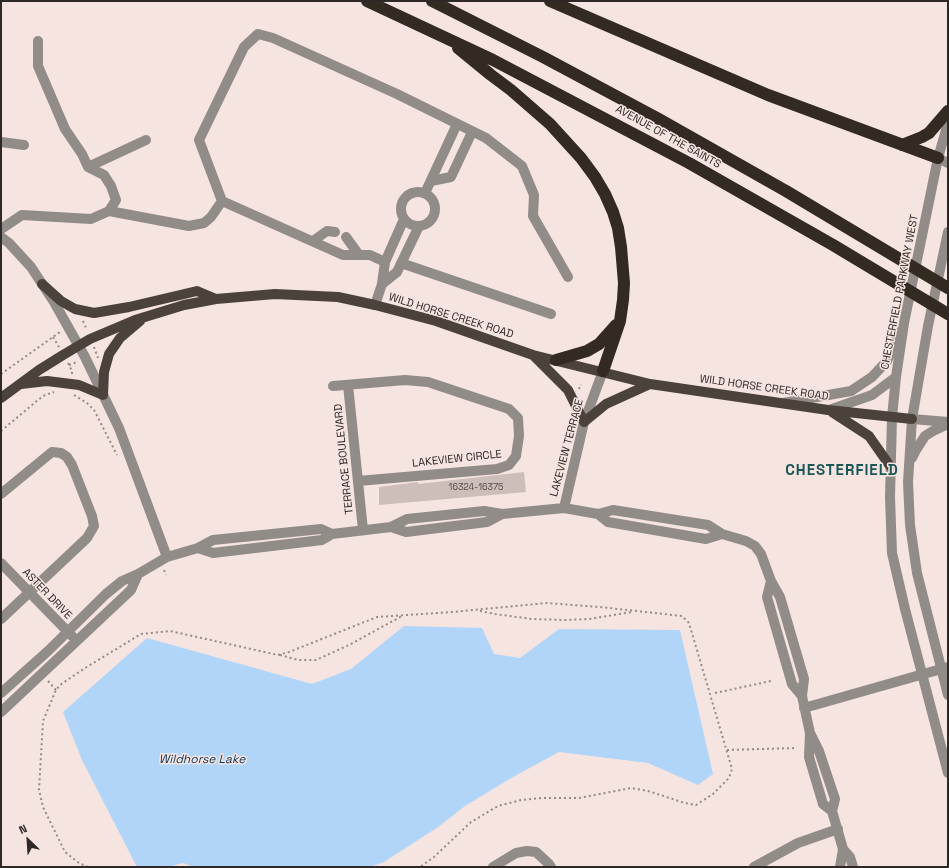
<!DOCTYPE html>
<style>
body{margin:0}
#map{position:relative;width:949px;height:868px;overflow:hidden;background:#f5e4df;font-family:"Space Grotesk",sans-serif}
canvas{display:block}
.frame{position:absolute;inset:0;border:2px solid #2e2826;pointer-events:none}
.north{position:absolute;left:8px;top:820px;width:40px;height:40px;-webkit-text-stroke:3px #f5e4df;paint-order:stroke;rotate:335deg;font-size:11px;font-weight:700;line-height:16px;text-align:center;color:#2e2826}
.north::after{content:'';display:block;margin:auto;width:14px;height:18px;background:#2e2826;clip-path:polygon(50% 0,100% 100%,50% 72%,0 100%)}
</style>
<div id="map">
<canvas width="949" height="868"></canvas>
<div class="frame"></div>
<div class="north">N</div>
</div>
<script>
const c = document.querySelector('canvas').getContext('2d');
c.lineJoin = 'round';
function fillPath(path, color) { c.fillStyle = color; c.fill(path, 'evenodd'); }
const poly = rows => new Path2D(rows.map(r => 'M' + r).join(''));
function stroke(path, color, width, dash) { c.strokeStyle = color; c.lineWidth = width; c.lineCap = dash ? 'butt' : 'round'; c.setLineDash(dash || []); c.stroke(path); }
function write(font, color, halo, rows, align = 'center') {
  c.font = font + ' "Space Grotesk",sans-serif'; c.lineWidth = 3; c.setLineDash([]); c.textBaseline = 'middle'; c.strokeStyle = halo; c.fillStyle = color; for (const [text, x, y, turn = 0] of rows) {
    c.save(); c.translate(x, y); c.rotate((+turn || 0) * Math.PI / 180); c.textAlign = isNaN(turn) ? turn : align; if (halo) c.strokeText(text, 0, 0); c.fillText(text, 0, 0); c.restore();
  }
}
fillPath(poly([
 [404,626,482,628,494,654,520,658,559,629,680,630,713,774,698,785,648,763,559,752,511,778,465,806,438,827,384,862,370,867,194,867,183,863,168,867,137,867,82,760,63,712,147,638,312,684,351,669]
]), '#b0d5f9');
fillPath(poly([
 [524,472,526,492,379,505,379,487,410,483,418,482,418,484]
]), '#cebeb9');
stroke(poly([
 [83,321,87,330],
 [53,337,59,347],
 [94,347,98,358],
 [68,363,72,371,72,376],
 [69,365,77,362],
 [1,374,60,332],
 [579,389,581,384],
 [74,395,87,403,94,410,117,455],
 [1,431,38,400,45,395,54,392],
 [164,570,166,575],
 [480,611,495,614,532,619,565,620,589,619,632,612],
 [280,655,298,660,316,660,349,645,402,616],
 [48,681,56,690],
 [715,693,771,681],
 [727,750,797,748],
 [88,867,79,863,65,852,43,807,39,790,43,721,56,690,60,685,85,668,141,634,170,631,278,655,289,652,377,617,452,612,547,603,600,607,682,616,689,623,732,769,729,778,713,794,696,805,685,803,648,791,631,788,579,798,541,798,521,800,498,806,471,822,434,857,420,867]
]), '#968a86', 2, [2, 3]);
stroke(poly([
 [948,123,938,158,904,323,896,377,892,417,890,497,892,553,905,609,948,773],
 [1,142,24,145],
 [938,158,948,163],
 [88,167,146,140],
 [431,181,451,177,472,132],
 '401 209a17 17 0 1 1 34 0a17 17 0 1 1-34 0Z',
 [425,193,457,124],
 [222,201,343,255,370,255,385,262],
 [109,211,189,226,204,223,211,217,222,201,199,140,244,47,258,34,273,38,397,94,486,138,522,166,534,195,533,216,568,277],
 [1,229,22,215,91,219,109,211,116,200,111,186,104,175,88,167,82,154,65,129,38,66,38,41],
 [948,232,928,326,912,419,908,482,910,525,917,573,948,695],
 [1,237,9,243,31,267,54,302,85,357,119,428,167,557],
 [346,237,359,255],
 [313,241,327,231,335,232],
 [401,263,551,314],
 [382,284,397,272,419,226],
 [375,305,382,284,385,262,404,219],
 [348,385,363,530],
 [333,386,405,380,428,382,509,409,518,418,519,436,516,456,509,465,497,469,358,481],
 [783,403,851,391,872,377,887,361,899,332],
 [829,410,872,395,896,377],
 [912,419,948,422],
 [912,458,916,450,925,436,933,431,948,424],
 [1,494,52,452,61,453,67,457,72,465,92,516,94,526,87,538,1,619],
 [564,508,584,422,603,371],
 [502,514,487,522,406,532,391,527,407,519,484,511,502,514,564,508,598,514],
 [332,534,321,529,213,540,198,548,213,553,322,540,332,534,391,527],
 [722,534,706,539,608,522,598,514,613,510,708,525,722,534,746,541,755,546,761,554,771,581],
 [1,563,72,636],
 [138,574,167,557,198,548],
 [1,693,48,651,106,594,122,581,138,574,131,590,1,712],
 [802,696,792,684,767,597,771,581,780,597,804,679,802,696,810,733],
 [804,708,948,667],
 [832,811,835,799,819,751,810,733,809,757,823,804,832,811,843,849],
 [493,867,516,853,527,851,536,852,549,864,551,867],
 [754,867,798,843,838,829],
 [840,867,843,849,850,857,853,867]
]), '#918c88', 10);
stroke(poly([
 [42,284,61,301,75,309,94,313,129,307,197,291,216,299],
 [533,355,568,390,584,422,606,404,650,384],
 [21,384,47,381,79,385,103,395,104,372,109,354,120,338,140,321],
 [1,398,39,370,63,355,90,339,135,320,184,305,216,299,275,294,338,297,375,305,436,321,533,355,650,384,828,410,912,419],
 [832,412,869,436,890,466]
]), '#4b433b', 10);
stroke(poly([
 [367,1,493,60,689,163,833,245,948,314],
 [432,1,543,57,657,118,786,191,948,288],
 [550,1,768,95,938,158],
 [458,48,491,75,511,90,550,124,581,158,595,177,605,194,613,212,618,228,621,247,624,283,623,300,620,321,603,371],
 [902,145,922,137,929,133,948,111],
 [556,360,587,351,599,344,616,325]
]), '#332a21', 12);
write('9px', '#564e4b', null, [
 ["16324-16375",476,488]
]);
write('11px', '#2e2826', '#f5e4df', [
 ["AVENUE OF THE SAINTS",668,137,29],
 ["CHESTERFIELD PARKWAY WEST",900,292,-79],
 ["WILD HORSE CREEK ROAD",451,316,17],
 ["WILD HORSE CREEK ROAD",764,388,8],
 ["LAKEVIEW TERRACE",567,448,-75],
 ["TERRACE BOULEVARD",344,459,-96],
 ["LAKEVIEW CIRCLE",457,459,-6],
 ["ASTER DRIVE",47,594,46]
]);
write('italic 12px', '#0c3658', '#f5e4df', [
 ["Wildhorse Lake",202,760]
]);
c.letterSpacing = '1px';
write('bold 15px', '#1a5656', '#f5e4df', [
 ["CHESTERFIELD",842,471]
]);
c.letterSpacing = '0px';
</script>
